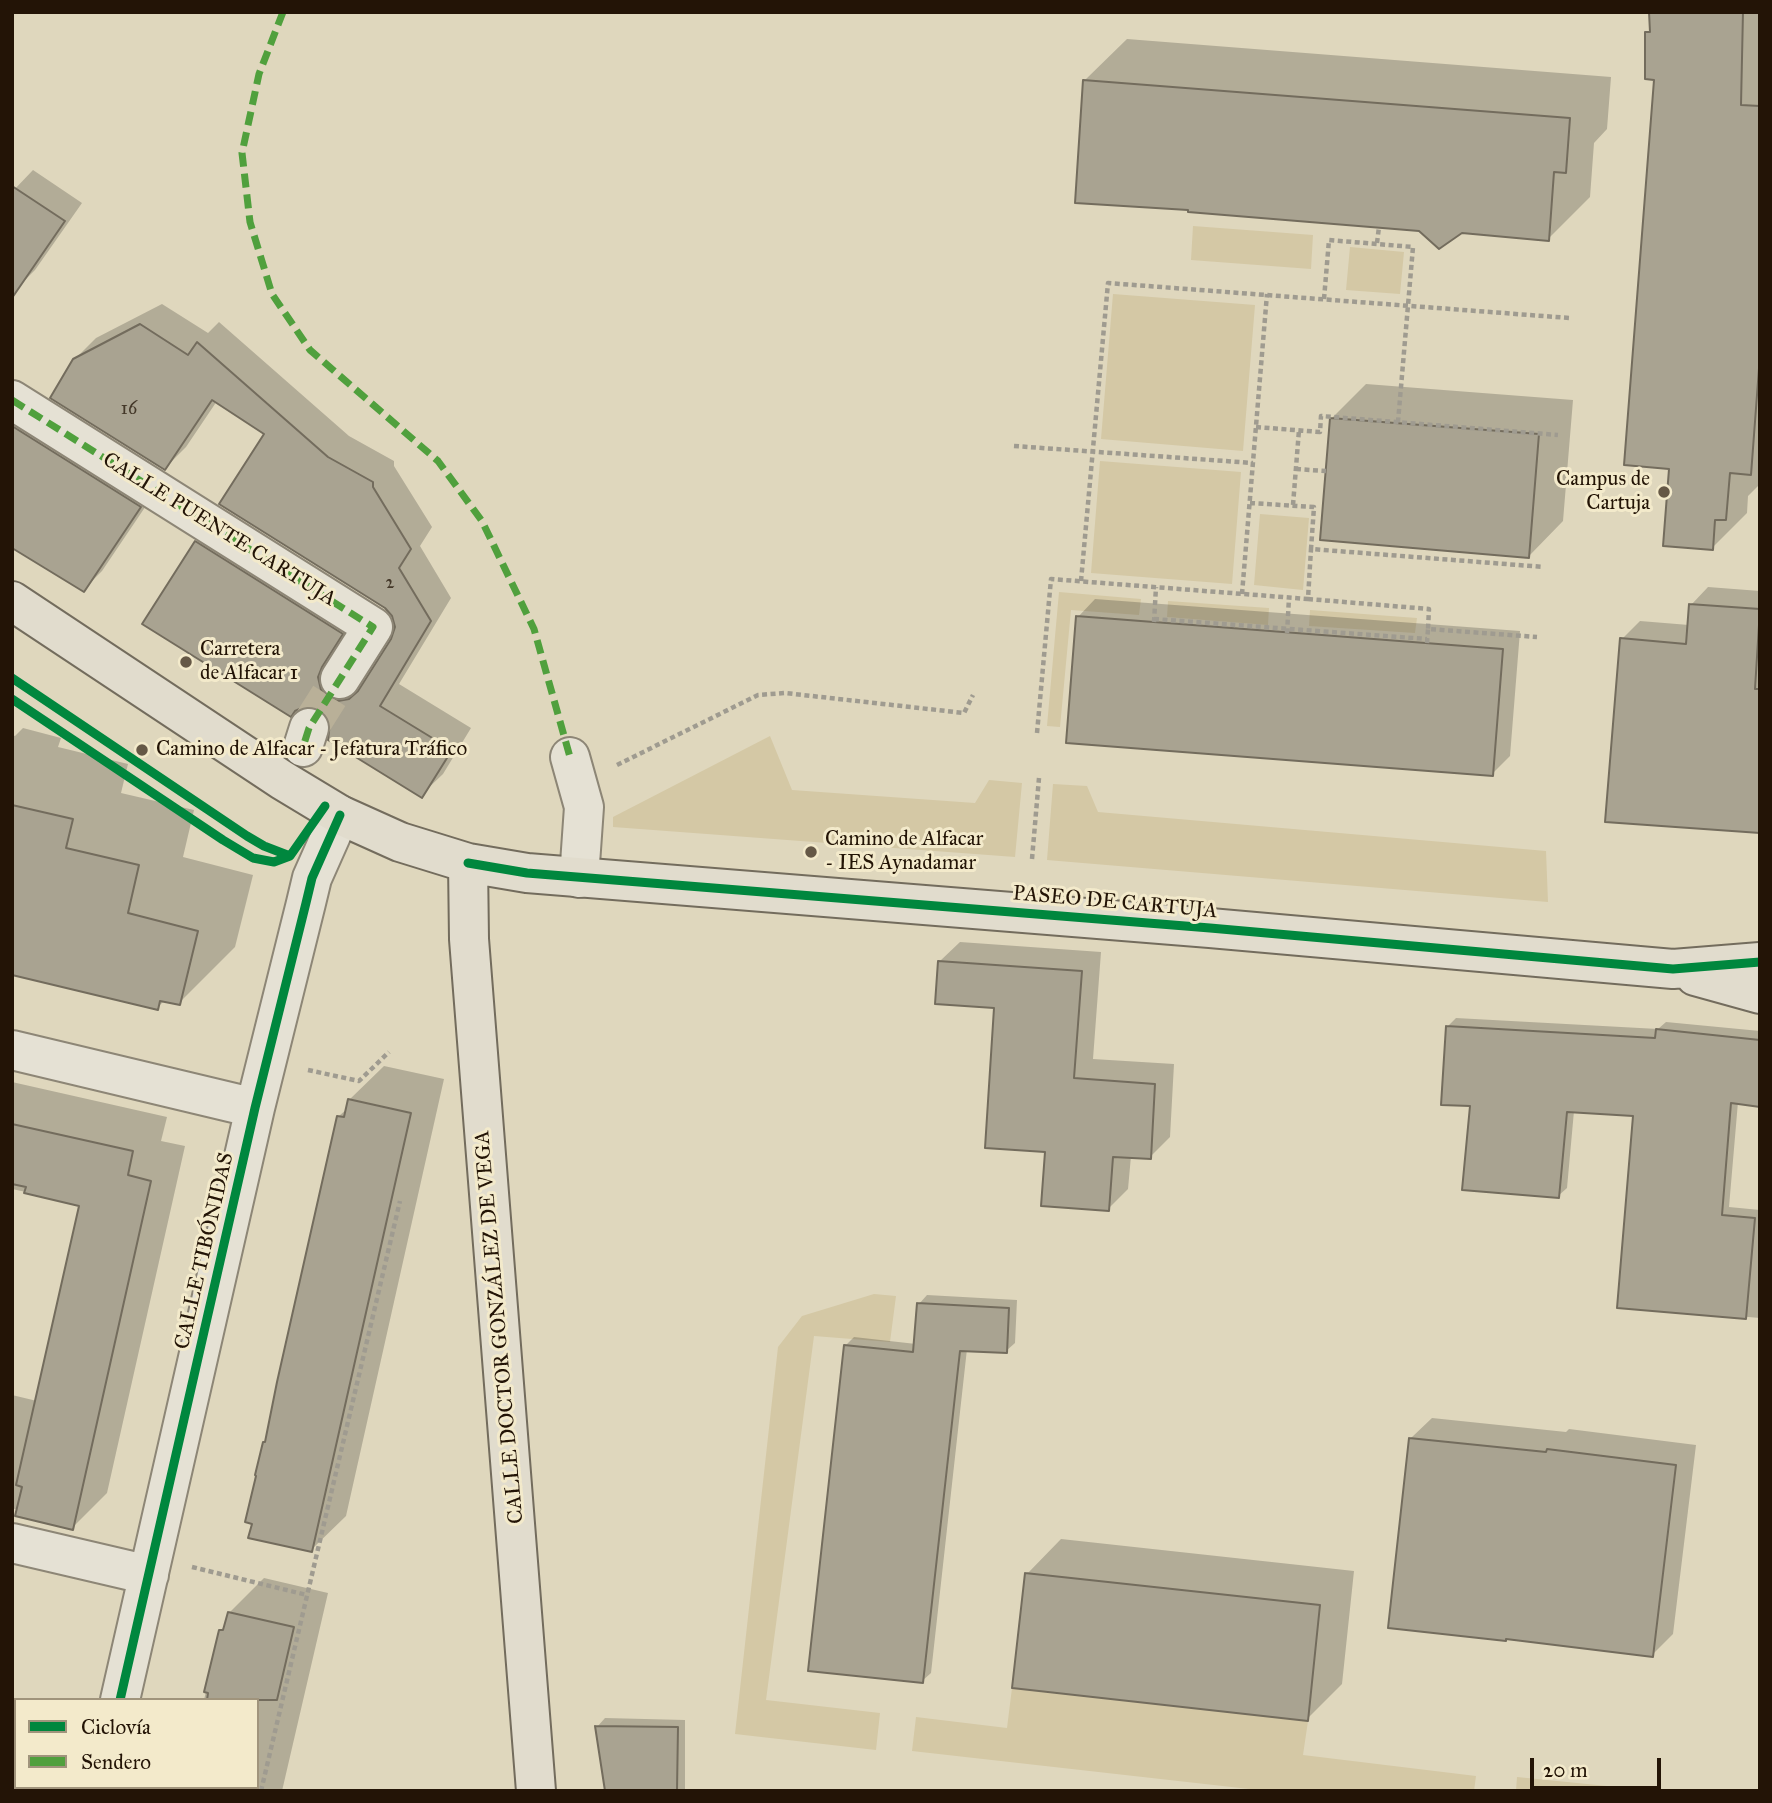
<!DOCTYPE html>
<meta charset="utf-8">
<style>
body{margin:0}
#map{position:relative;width:1772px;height:1803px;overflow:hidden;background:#dfd7bd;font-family:"IM FELL Great Primer",serif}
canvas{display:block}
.frame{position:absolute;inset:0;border:14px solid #231406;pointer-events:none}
.legend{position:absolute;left:14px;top:1698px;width:245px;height:91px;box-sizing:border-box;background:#f3eacb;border:2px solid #a0947c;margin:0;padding:9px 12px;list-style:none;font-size:21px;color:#231406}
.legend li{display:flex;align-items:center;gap:14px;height:35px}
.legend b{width:35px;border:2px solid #a0947c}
.scale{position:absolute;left:1530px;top:1758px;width:131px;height:32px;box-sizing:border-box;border:4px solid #231406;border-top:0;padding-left:9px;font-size:21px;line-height:24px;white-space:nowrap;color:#231406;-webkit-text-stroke:5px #f3eacb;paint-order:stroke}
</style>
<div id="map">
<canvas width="1772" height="1803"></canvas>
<div class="frame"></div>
<ul class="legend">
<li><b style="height:9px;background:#00873e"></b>Ciclovía</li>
<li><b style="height:9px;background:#50a03d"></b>Sendero</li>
</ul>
<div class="scale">20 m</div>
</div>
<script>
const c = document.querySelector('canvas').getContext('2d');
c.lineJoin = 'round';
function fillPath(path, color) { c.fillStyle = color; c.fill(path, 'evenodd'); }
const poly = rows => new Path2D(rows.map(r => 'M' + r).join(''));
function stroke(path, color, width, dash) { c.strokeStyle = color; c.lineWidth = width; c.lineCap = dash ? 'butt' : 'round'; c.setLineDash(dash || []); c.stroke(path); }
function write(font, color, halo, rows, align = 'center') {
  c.font = font + ' "IM FELL Great Primer",serif'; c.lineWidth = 6; c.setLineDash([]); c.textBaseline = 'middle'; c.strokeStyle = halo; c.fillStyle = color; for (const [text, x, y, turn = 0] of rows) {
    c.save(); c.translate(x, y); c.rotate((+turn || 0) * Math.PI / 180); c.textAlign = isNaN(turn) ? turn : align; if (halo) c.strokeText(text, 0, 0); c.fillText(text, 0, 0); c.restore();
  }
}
fillPath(poly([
 [1193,226,1313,235,1311,269,1191,260],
 [1350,247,1404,252,1400,294,1346,290],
 [1113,294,1255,305,1243,451,1101,439],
 [1100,461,1241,472,1232,584,1091,573],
 [1260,514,1309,518,1303,590,1254,585],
 [1059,592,1141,599,1139,615,1071,610,1060,727,1047,726],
 [1168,601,1269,608,1268,625,1167,617],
 [1310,610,1417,618,1415,633,1309,626],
 [770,736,792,790,975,803,989,780,1022,783,1015,857,613,827,613,817],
 [1053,784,1087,786,1098,812,1546,851,1548,902,1047,860],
 [874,1294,896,1296,890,1342,814,1336,766,1700,880,1713,876,1750,735,1734,778,1347,802,1316],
 [1012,1688,1308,1721,1303,1755,1476,1776,1474,1791,1267,1791,912,1751,916,1717,1007,1728],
 [1517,1777,1657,1791,1516,1791]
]), '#d4c8a5');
fillPath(poly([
 [1651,12,1760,12,1760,484,1748,496,1747,513,1712,548,1671,467,1655,78,1647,33,1652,28],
 [1127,39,1611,77,1607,129,1594,143,1590,197,1548,239,1420,229,1085,80],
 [33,170,82,203,35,270,17,288,12,192],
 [162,304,208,333,219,322,349,436,394,461,394,466,432,527,420,546,451,598,399,684,471,728,443,774,421,795,332,722,327,713,196,542,218,521,363,612,361,680,368,679,393,639,397,629,394,617,266,433,217,401,186,447,165,468,74,360,96,338],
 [1366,384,1573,400,1563,521,1529,556,1331,419],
 [12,412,158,488,102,571,84,589,12,546],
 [1708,587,1760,591,1760,832,1622,639,1640,621,1689,625,1691,605],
 [1095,599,1520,631,1510,756,1492,774,1078,617],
 [23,728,61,738,58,747,128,764,121,793,194,810,183,857,253,875,235,947,179,1003,165,1000,157,1008,12,973,12,735,15,736],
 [960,942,1101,952,1093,1059,1174,1064,1170,1137,1150,1157,1131,1156,1128,1189,1108,1209,1047,1151,996,1007,940,961],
 [1456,1018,1658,1029,1666,1022,1760,1031,1760,1105,1738,1102,1729,1207,1760,1210,1760,1318,1619,1306,1635,1114,1574,1111,1567,1188,1558,1196,1472,1105,1447,1027],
 [384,1066,444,1079,346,1516,311,1550,264,1443,267,1440,339,1116,348,1108,349,1100],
 [12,1082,167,1117,161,1141,185,1146,107,1493,72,1528,12,1508,12,1395,37,1401,82,1204,12,1189],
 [927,1295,1017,1300,1015,1343,1006,1351,967,1349,931,1673,922,1681,845,1346,854,1337,916,1344,919,1304],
 [1432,1418,1566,1432,1569,1429,1696,1445,1673,1634,1652,1655,1411,1438],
 [1061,1539,1354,1571,1342,1684,1307,1719,1027,1574],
 [264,1578,328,1593,282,1791,182,1791,183,1787,257,1787,257,1700,204,1700,220,1631,226,1625,229,1613],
 [605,1718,685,1720,685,1791,606,1791,597,1727]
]), '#0003');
const building = poly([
 [1649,12,1743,12,1741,105,1760,106,1760,355,1751,475,1730,473,1726,520,1715,520,1713,550,1663,546,1669,469,1624,465,1654,80,1645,79,1645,32,1650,32,1649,12],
 [1083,80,1570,118,1566,173,1554,172,1549,241,1462,233,1439,249,1419,231,1188,212,1188,210,1075,203,1083,80],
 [12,186,65,221,12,298,12,186],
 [140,324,188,355,197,342,328,457,373,482,373,487,411,549,399,568,431,621,380,706,452,750,422,798,328,740,330,723,326,714,316,707,304,707,295,711,291,717,142,624,195,541,343,634,322,667,318,677,321,690,329,698,338,701,349,699,358,691,391,639,395,627,392,616,385,608,219,504,264,434,212,400,165,470,50,398,73,359,140,324],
 [1330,418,1539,434,1529,558,1320,540,1330,418],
 [12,426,141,507,84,592,12,548,12,426],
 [1689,604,1760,609,1755,689,1760,689,1760,833,1605,822,1620,638,1686,644,1689,604],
 [1076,616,1503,649,1493,776,1066,743,1076,616],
 [12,805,73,819,66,848,139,865,128,913,198,931,180,1005,160,1001,158,1010,12,975,12,805],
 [938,961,1082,971,1074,1078,1155,1084,1151,1159,1113,1157,1109,1211,1041,1206,1045,1152,985,1148,994,1008,935,1004,938,961],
 [1446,1026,1655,1038,1656,1029,1760,1040,1760,1107,1731,1103,1722,1215,1755,1218,1746,1319,1617,1308,1633,1116,1567,1112,1559,1198,1462,1190,1470,1106,1441,1105,1446,1026],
 [348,1099,411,1113,312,1552,248,1538,252,1524,245,1522,256,1476,255,1475,263,1442,265,1442,277,1382,337,1116,344,1117,348,1099],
 [12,1124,133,1151,128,1175,151,1181,73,1530,15,1516,22,1487,16,1485,79,1206,24,1193,26,1187,12,1184,12,1124],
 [917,1303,1009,1308,1007,1353,960,1351,923,1683,808,1671,844,1345,913,1352,917,1303],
 [1409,1438,1546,1452,1547,1449,1676,1465,1653,1657,1506,1639,1506,1641,1388,1628,1409,1438],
 [1025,1573,1320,1605,1308,1721,1012,1688,1025,1573],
 [228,1612,294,1627,277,1700,207,1700,208,1693,204,1692,219,1630,223,1630,228,1612],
 [595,1726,678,1727,677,1791,605,1791,595,1726]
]);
fillPath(building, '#a9a391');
stroke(building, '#736c5d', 2);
stroke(poly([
 [309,728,340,679]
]), '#b9b098', 38, [38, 19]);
const minor = poly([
 [12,400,373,627,340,679],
 [303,747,309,728],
 [570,757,584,807,579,878],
 [12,1050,255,1108],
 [12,1543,149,1575],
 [120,1700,255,1108,306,903,312,878,340,815],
 [99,1791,100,1787]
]);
const major = poly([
 [12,601,282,780,340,815,400,842,468,863,527,873,1210,928,1673,969,1760,962],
 [468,863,469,939,536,1791],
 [1695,976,1760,994]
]);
stroke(minor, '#8d8676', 42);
stroke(major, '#736c5d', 42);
stroke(poly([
 [1377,243,1379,227],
 [1324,299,1329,240,1413,247,1398,422],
 [1256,427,1320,432,1321,416,1558,435],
 [1014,446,1253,463],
 [1296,469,1326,471],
 [1250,503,1314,507,1311,549,1544,567],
 [1293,505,1299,430],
 [1081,581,1108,283,1569,318],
 [1242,594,1267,294],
 [1308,599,1429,609,1428,629,1537,637],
 [1154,619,1427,639],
 [1154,622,1156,587],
 [1287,633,1289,598],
 [1427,643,1428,629],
 [1037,733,1051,579,1308,599,1311,549],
 [617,765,758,695,785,693,964,713,973,695],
 [1032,859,1039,778],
 [308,1070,359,1081,389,1052],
 [192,1567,307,1595],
 [261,1791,400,1201]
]), '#9f9b90', 4.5, [5, 3.5]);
stroke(minor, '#e5e1d4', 38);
stroke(major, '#e1dccd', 38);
stroke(poly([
 [283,12,259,74,242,153,250,222,272,294,310,350,438,461,482,521,534,629,570,757],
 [12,400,373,627,309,728,303,747]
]), '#50a03d', 7, [14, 7]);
stroke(poly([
 [12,678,247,836,264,846,290,856],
 [12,699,223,840,253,858,274,862,290,856,325,806],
 [468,863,527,873,1210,928,1673,969,1760,962],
 [120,1700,255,1108,306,903,312,878,340,815]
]), '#00873e', 9);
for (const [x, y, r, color] of [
 [1664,492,7,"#655846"],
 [186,662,7,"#655846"],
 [142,750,7,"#655846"],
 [811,852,7,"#655846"]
]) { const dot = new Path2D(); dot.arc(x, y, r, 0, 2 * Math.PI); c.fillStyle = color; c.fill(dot); stroke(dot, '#f3eacb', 2.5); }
write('18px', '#443829', null, [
 ["16",129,410],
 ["2",390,584]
]);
write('21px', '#231406', '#f3eacb', [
 ["Campus de",1650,480,"right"],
 ["Cartuja",1650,504,"right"],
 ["Carretera",200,650],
 ["de Alfacar 1",200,674],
 ["Camino de Alfacar - Jefatura Tráfico",156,750],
 ["Camino de Alfacar",825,840],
 ["- IES Aynadamar",825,864]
], 'left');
write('21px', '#231406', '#f3eacb', [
 ["CALLE PUENTE CARTUJA",219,530,32],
 ["PASEO DE CARTUJA",1115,903,5],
 ["CALLE TIBÓNIDAS",205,1251,-77],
 ["CALLE DOCTOR GONZÁLEZ DE VEGA",500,1327,-95]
]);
</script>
